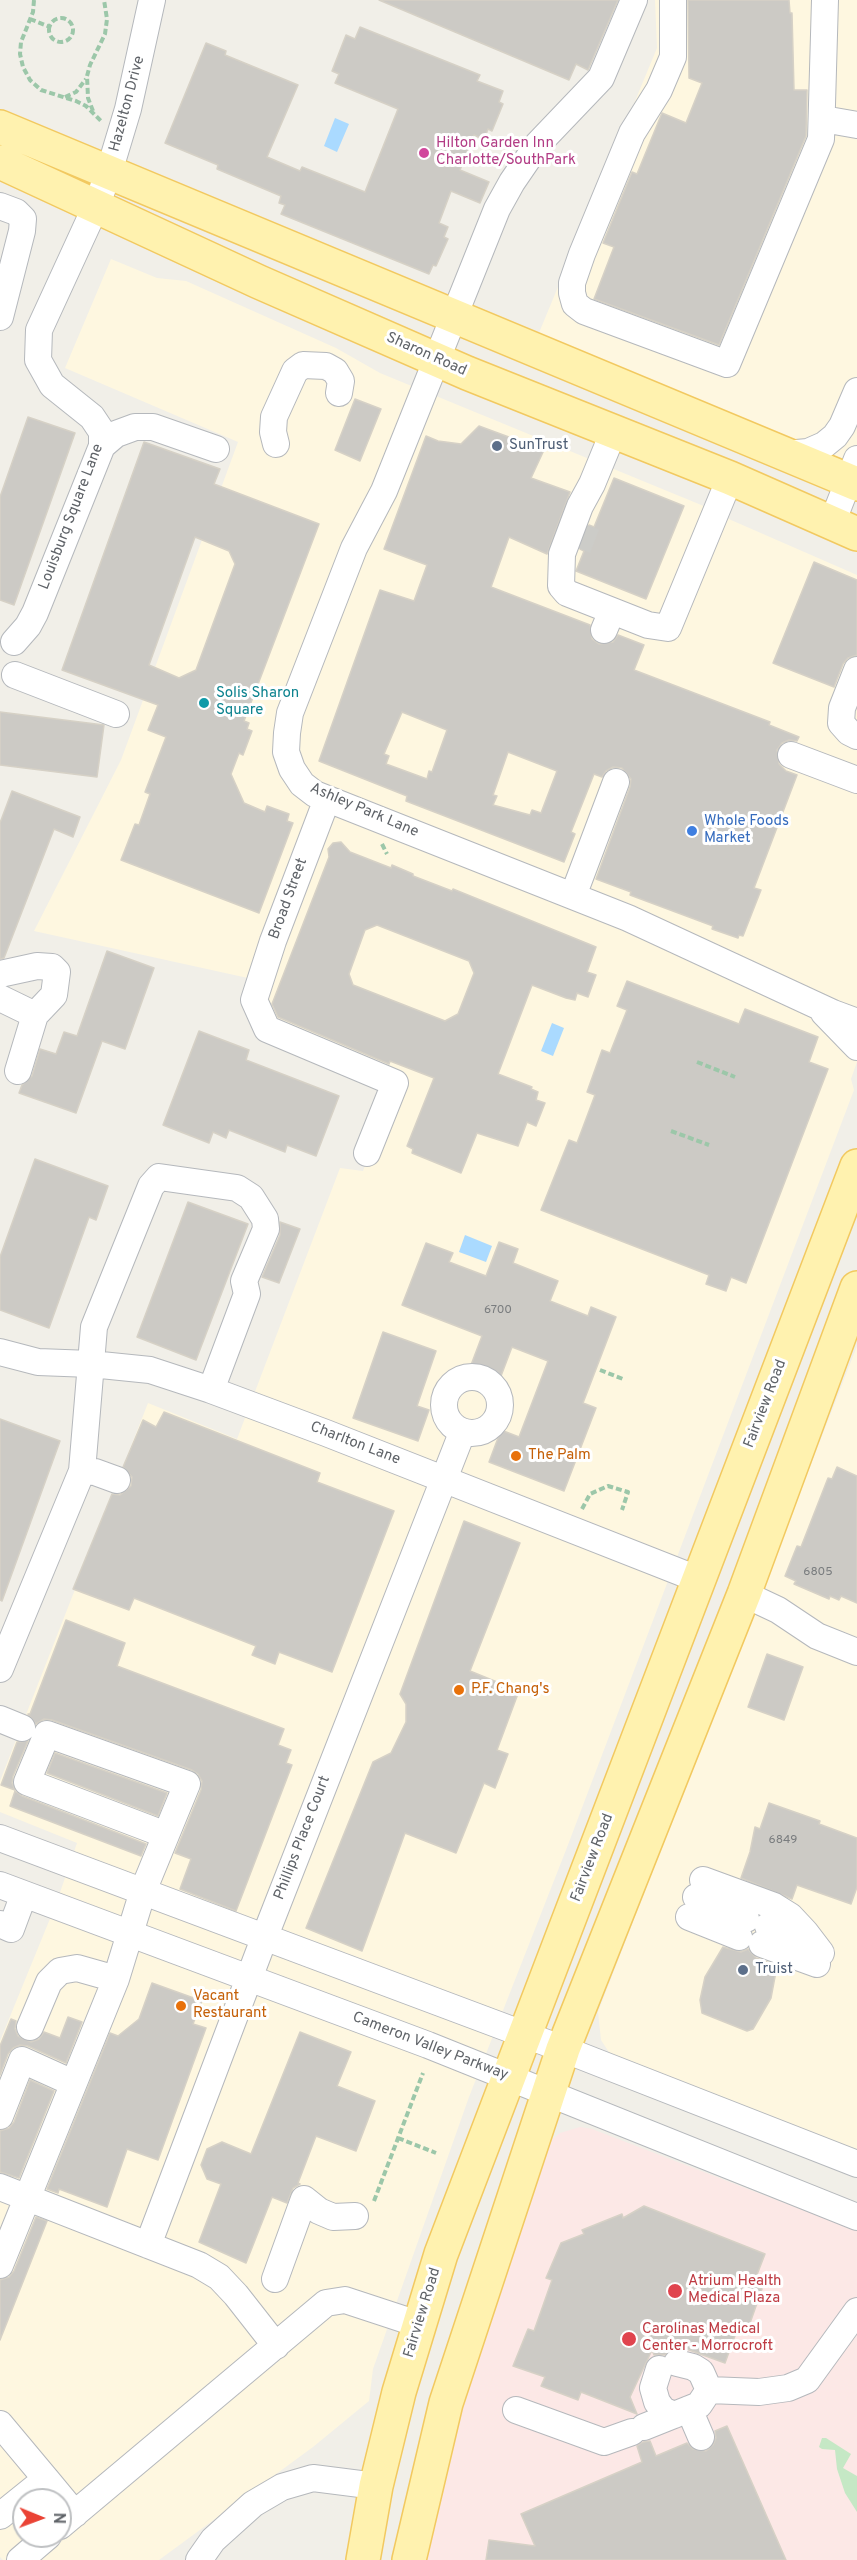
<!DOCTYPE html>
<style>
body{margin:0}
#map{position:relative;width:857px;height:2560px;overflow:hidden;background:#f1efe8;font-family:Overpass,sans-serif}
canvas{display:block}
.north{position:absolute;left:12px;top:2488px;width:60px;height:60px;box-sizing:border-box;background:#fff;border:2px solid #bfc1c3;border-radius:50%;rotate:91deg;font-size:16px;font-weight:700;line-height:24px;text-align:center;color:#5f6368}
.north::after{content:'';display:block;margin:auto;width:21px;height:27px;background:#ea4335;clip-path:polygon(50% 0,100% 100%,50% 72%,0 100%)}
</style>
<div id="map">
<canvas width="857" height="2560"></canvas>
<div class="north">N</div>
</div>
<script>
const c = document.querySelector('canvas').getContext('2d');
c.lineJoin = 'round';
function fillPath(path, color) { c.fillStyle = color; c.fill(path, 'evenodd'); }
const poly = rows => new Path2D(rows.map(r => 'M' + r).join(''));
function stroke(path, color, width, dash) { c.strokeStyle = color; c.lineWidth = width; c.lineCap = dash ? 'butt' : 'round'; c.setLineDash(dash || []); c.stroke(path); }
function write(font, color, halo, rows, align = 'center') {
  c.font = font + ' Overpass,sans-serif'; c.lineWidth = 6; c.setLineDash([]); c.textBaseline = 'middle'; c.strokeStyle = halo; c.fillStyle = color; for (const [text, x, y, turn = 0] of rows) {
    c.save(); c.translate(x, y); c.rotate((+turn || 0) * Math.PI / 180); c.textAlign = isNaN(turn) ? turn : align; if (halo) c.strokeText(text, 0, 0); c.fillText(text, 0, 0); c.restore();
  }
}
fillPath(poly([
 [655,0,857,0,857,472,536,340,657,48],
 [111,259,157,278,186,281,336,348,380,373,711,509,731,520,857,575,857,1062,851,1079,854,1090,566,1850,469,2097,373,2369,369,2401,313,2447,159,2560,3,2560,0,2557,0,2041,56,1904,77,1843,0,1812,0,1781,148,1403,237,1439,340,1168,363,1171,396,1084,282,1040,257,980,34,931,121,760,238,442,65,368],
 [24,2500,60,2500,60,2536,24,2536],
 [857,1346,857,2149,754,2115,616,2063,601,2040,598,2012]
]), '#fef7e0');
fillPath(poly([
 [580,2127,592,2129,857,2231,857,2560,422,2560,446,2442,549,2142,560,2133]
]), '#fce8e6');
fillPath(poly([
 [822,2438,826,2438,851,2454,843,2468,857,2476,857,2512,845,2493,837,2469,835,2450,822,2449,819,2447]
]), '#c5e8c5');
fillPath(poly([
 [335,118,349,124,337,152,324,146],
 [552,1023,564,1028,553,1056,541,1051],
 [465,1235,492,1246,486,1262,459,1252]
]), '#aadaff');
const building = poly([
 [379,0,618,0,588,70,576,64,569,80,379,0],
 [688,0,789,0,790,13,792,13,794,90,807,90,806,136,719,345,594,299,614,247,603,243,632,172,637,174,662,113,686,123,702,83,689,78,688,0],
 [360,27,480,75,477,81,503,91,499,102,503,104,492,131,488,129,484,140,474,135,460,170,489,182,480,203,451,191,439,223,448,227,444,237,448,239,436,266,433,265,429,274,281,214,285,205,279,203,281,196,217,169,218,165,165,143,206,43,226,51,225,55,298,85,267,157,300,171,302,167,365,192,398,109,335,83,339,74,332,71,346,35,355,39,360,27],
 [355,399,381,409,360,461,335,450,355,399],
 [28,417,75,433,14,605,0,600,0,497,28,417],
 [479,426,544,450,531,478,570,492,547,554,509,537,491,587,590,625,592,639,599,644,613,642,618,635,644,645,634,670,770,722,769,725,799,737,797,741,789,740,782,743,777,750,779,764,786,771,797,775,754,888,761,890,743,936,739,935,738,938,712,929,713,926,630,895,631,892,596,879,630,787,631,779,622,768,613,767,606,771,602,777,594,774,571,832,575,834,564,862,406,801,407,796,319,761,380,590,414,601,427,565,384,549,426,436,438,441,461,444,479,426],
 [402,712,447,730,432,772,429,771,427,779,386,764,389,756,384,754,402,712],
 [508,752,557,771,541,813,532,810,530,815,493,805,497,796,493,795,508,752],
 [144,442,220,469,214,484,319,524,244,721,249,723,247,729,252,731,243,755,239,753,231,774,244,803,265,812,267,806,289,814,287,821,293,823,259,913,121,860,135,824,139,825,150,794,145,792,166,737,148,730,158,705,62,670,144,442],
 [195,537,229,551,235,564,196,670,179,678,149,665,195,537],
 [614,478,684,506,646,599,576,571,584,551,580,549,589,525,594,527,614,478],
 [814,562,857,580,857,655,848,658,843,664,834,687,773,663,814,562],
 [0,712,104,725,97,777,0,765,0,712],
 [12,791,80,817,73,837,54,829,4,958,0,959,0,823,12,791],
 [341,842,350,852,391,868,392,865,413,874,413,876,452,891,453,889,596,947,587,972,596,975,588,997,577,993,575,1000,566,998,532,985,498,1074,532,1087,531,1089,538,1092,536,1100,545,1103,536,1126,527,1122,518,1146,477,1133,461,1173,412,1153,413,1149,407,1146,434,1078,390,1061,389,1064,278,1017,272,1004,329,857,328,849,333,843,341,842],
 [377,925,469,961,474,973,458,1014,445,1021,353,985,349,974,365,930,377,925],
 [107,951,154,968,125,1049,102,1041,76,1113,19,1093,22,1085,32,1076,40,1049,56,1054,64,1032,77,1036,107,951],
 [627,981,739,1024,745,1009,818,1037,809,1062,828,1069,746,1283,731,1277,726,1291,706,1284,709,1275,541,1210,569,1140,577,1143,595,1095,587,1092,602,1050,610,1053,627,1010,617,1006,627,981],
 [199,1031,249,1050,246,1060,339,1096,316,1156,287,1145,285,1152,229,1130,226,1138,213,1132,209,1143,163,1125,199,1031],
 [35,1159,108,1186,96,1220,89,1217,49,1328,0,1310,0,1257,35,1159],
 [188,1202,248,1224,196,1360,137,1337,188,1202],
 [280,1222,300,1229,279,1283,262,1277,280,1235,280,1222],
 [499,1242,518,1249,513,1263,558,1281,550,1301,588,1316,591,1307,616,1317,583,1403,596,1408,564,1491,489,1462,501,1430,519,1437,548,1361,512,1347,501,1376,471,1365,482,1336,402,1305,426,1243,453,1253,449,1262,486,1276,499,1242],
 [383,1332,436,1351,417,1406,429,1410,418,1441,353,1418,383,1332],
 [164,1412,320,1473,317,1482,394,1511,332,1672,279,1652,275,1664,252,1655,256,1646,134,1598,129,1610,73,1589,112,1494,120,1495,131,1486,132,1477,123,1467,143,1420,156,1427,164,1412],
 [0,1419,60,1441,2,1601,0,1600,0,1419],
 [837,1467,857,1476,857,1603,841,1596,839,1600,830,1596,829,1599,794,1584,796,1581,785,1576,797,1546,801,1547,828,1478,832,1479,837,1467],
 [464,1521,520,1543,470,1671,519,1691,497,1750,508,1754,495,1788,484,1783,456,1853,405,1833,362,1951,306,1928,373,1762,391,1753,406,1722,406,1704,400,1694,464,1521],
 [66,1620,125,1643,117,1666,284,1729,278,1745,291,1750,286,1763,292,1765,236,1911,180,1889,191,1859,175,1853,201,1790,202,1781,198,1774,192,1770,52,1720,44,1719,36,1724,28,1714,30,1714,66,1620],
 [767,1654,803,1667,784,1720,748,1707,767,1654],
 [28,1741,13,1776,12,1783,15,1790,1,1785,17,1742,28,1741],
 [55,1753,167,1793,158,1816,47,1773,55,1753],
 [15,1791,22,1796,146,1844,141,1856,10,1806,15,1791],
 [769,1803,820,1821,819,1824,857,1838,857,1887,851,1904,797,1885,792,1899,741,1878,750,1852,755,1827,760,1829,769,1803],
 [723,1947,741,1952,748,1949,756,1958,777,1966,771,1998,753,2029,747,2031,702,2013,700,2000,705,1977,723,1947],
 [152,1983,202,2001,193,2024,206,2028,158,2160,127,2149,107,2207,59,2189,58,2193,47,2189,110,2033,118,2036,139,2019,152,1983],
 [68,2017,82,2022,66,2063,28,2046,20,2045,13,2048,8,2054,0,2075,0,2046,11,2019,16,2021,15,2029,18,2036,31,2042,39,2039,44,2032,60,2038,68,2017],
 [300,2032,351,2052,337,2086,375,2101,356,2151,316,2136,298,2183,300,2184,293,2188,287,2203,272,2197,246,2263,199,2242,221,2184,207,2179,201,2165,207,2149,222,2142,251,2154,300,2032],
 [30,2080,54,2091,19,2178,0,2172,0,2131,9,2128,14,2122,30,2080],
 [644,2206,765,2254,753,2285,762,2289,749,2326,740,2322,725,2363,667,2342,671,2350,665,2355,654,2355,652,2350,630,2397,637,2414,581,2392,578,2400,541,2386,545,2377,513,2366,528,2329,534,2331,552,2280,546,2278,561,2243,584,2234,582,2230,622,2214,623,2218,644,2206],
 [36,2217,47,2221,0,2340,0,2280,9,2277,14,2271,36,2217],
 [727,2426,786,2560,486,2560,489,2540,535,2546,521,2514,642,2462,637,2446,643,2442,650,2441,656,2456,687,2443,693,2449,706,2451,713,2445,716,2438,715,2431,727,2426]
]);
fillPath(building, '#cccac5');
stroke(building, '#d6d1c6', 1.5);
stroke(poly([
 [578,548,587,525]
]), '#ccccc8', 26, [26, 13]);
const minor = poly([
 [634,0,601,78,538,144,512,182,497,209,384,491,354,548,290,713,287,733,286,752,292,769,302,784,315,794,628,918,833,1013,857,1022],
 [673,0,673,57,659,90,632,133,582,254,572,283,572,293,575,304,584,311,727,364,821,139,825,0],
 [823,119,857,125],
 [0,206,16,212,23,219,22,231,0,317],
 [613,433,592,484,580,506,562,554,561,586,567,593,648,625,668,628,730,478],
 [276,444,273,432,274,417,295,371,303,365,326,366,335,371,341,381,339,393],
 [102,446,116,434,135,427,153,427,216,449],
 [785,454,808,452,824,445,835,436,842,426,857,391],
 [832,523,857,459],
 [604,630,612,611],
 [14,642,28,626,35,613,102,446,102,432,92,417,52,385,38,360,39,330,96,206,109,172,128,109,152,0],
 [857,670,842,708,841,723,849,732,857,736],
 [15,675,116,714],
 [791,755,857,780],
 [327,799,273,941,254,1000,267,1029,395,1083,367,1153],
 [573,896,616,782],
 [0,974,37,966,52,967,57,972,54,995,35,1015],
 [0,998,35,1015,18,1071],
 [824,1013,857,1047],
 [0,1352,38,1362,91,1364,150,1370,211,1390,326,1433,700,1580],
 '444 1405a28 28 0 1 1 56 0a28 28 0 1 1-56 0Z',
 [82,1471,95,1472,117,1480],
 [744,1594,778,1610,817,1636,857,1652],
 [0,1669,82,1471,94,1327,151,1186,159,1177,237,1188,251,1197,265,1219,266,1229,244,1281,247,1294,211,1390],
 [0,1719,22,1728],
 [0,1838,563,2049,857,2164],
 [703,1880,774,1906,790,1916,805,1932],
 [0,1885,428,2045,857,2217],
 [696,1897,746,1919],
 [689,1917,739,1937],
 [0,1924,11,1929,24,1894],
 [768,1926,794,1935,804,1941],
 [791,1926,805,1932,821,1953],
 [762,1944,817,1964],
 [30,2027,49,1982,60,1971,77,1968,116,1979],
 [0,2116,22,2060,73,2083],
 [0,2187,199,2265,219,2277,236,2295,276,2346],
 [148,2245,265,1936,462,1433],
 [0,2265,116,1979,143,1891,166,1835,187,1784,47,1734,27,1782,166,1835],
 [275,2279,304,2199,319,2211,333,2217,355,2216],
 [677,2363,693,2367,701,2372,709,2390],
 [659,2369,653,2388,657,2402,663,2410,674,2415],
 [689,2409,701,2437],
 [516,2410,604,2442,632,2432],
 [0,2424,46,2479,0,2516],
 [644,2427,699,2405,709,2390,759,2392,788,2388,807,2380,857,2311],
 [46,2479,75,2514],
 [60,2526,326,2303,345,2300,418,2324],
 [20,2560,48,2536],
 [199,2560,213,2540,253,2504,282,2487,313,2478,376,2486]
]);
const major = poly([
 [0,127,857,484],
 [0,162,259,282,467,373,730,478,857,534],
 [363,2560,376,2486,399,2392,441,2254,857,1166],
 [409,2560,446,2403,563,2049,744,1594,857,1288]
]);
stroke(minor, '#b5b8bc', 28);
stroke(major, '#f2c960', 36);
stroke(poly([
 [34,0,33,12,21,42,20,54,23,67,30,80,41,90,76,101,86,106,101,121],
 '49 30a12 12 0 1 1 24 0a12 12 0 1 1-24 0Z',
 [30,19,50,27],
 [65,97,76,92,86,79],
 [93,111,88,98,87,76,90,65,105,34,107,19,104,0],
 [382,844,387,854],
 [697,1062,735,1077],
 [671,1131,709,1145],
 [600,1370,623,1379],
 [582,1509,590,1494,608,1486,628,1492,622,1510],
 [398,2138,436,2153],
 [374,2201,423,2073]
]), '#9cc7a9', 4, [6, 3]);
stroke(minor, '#fff', 26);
stroke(major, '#fff2af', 33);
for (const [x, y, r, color] of [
 [424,153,6,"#d1479c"],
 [497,446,6,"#5c6f8a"],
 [204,703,6,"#0f9aa8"],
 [692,831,6,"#3f7fe0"],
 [516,1456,6,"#e8710a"],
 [459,1690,6,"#e8710a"],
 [743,1970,6,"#5c6f8a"],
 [181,2006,6,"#e8710a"],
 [675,2291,8,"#e0444e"],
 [629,2339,8,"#e0444e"]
]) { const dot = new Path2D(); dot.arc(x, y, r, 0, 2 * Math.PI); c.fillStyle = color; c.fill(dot); stroke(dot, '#fff', 2); }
write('12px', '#7a7d7f', null, [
 ["6700",498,1311],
 ["6805",818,1573],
 ["6849",783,1841]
]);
write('15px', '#5f6368', '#fff', [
 ["Hazelton Drive",128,104,-75],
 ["Sharon Road",426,355,24],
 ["Louisburg Square Lane",72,517,-69],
 ["Ashley Park Lane",364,811,23],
 ["Broad Street",289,899,-70],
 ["Fairview Road",766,1404,-69],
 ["Charlton Lane",355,1444,21],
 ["Phillips Place Court",303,1838,-69],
 ["Fairview Road",593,1858,-69],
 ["Cameron Valley Parkway",430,2047,21],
 ["Fairview Road",423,2313,-73]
]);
write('15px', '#b23c85', '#fff', [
 ["Hilton Garden Inn",436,144],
 ["Charlotte/SouthPark",436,161]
], 'left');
write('15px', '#4e5e75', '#fff', [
 ["SunTrust",509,446],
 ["Truist",755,1970]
], 'left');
write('15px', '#0d838f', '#fff', [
 ["Solis Sharon",216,694],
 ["Square",216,711]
], 'left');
write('15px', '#366cbe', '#fff', [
 ["Whole Foods",704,822],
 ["Market",704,839]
], 'left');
write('15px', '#c56008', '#fff', [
 ["The Palm",528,1456],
 ["P.F. Chang's",471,1690],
 ["Vacant",193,1997],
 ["Restaurant",193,2014]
], 'left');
write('15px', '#be3a42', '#fff', [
 ["Atrium Health",688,2282],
 ["Medical Plaza",688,2299],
 ["Carolinas Medical",642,2330],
 ["Center - Morrocroft",642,2347]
], 'left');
</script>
